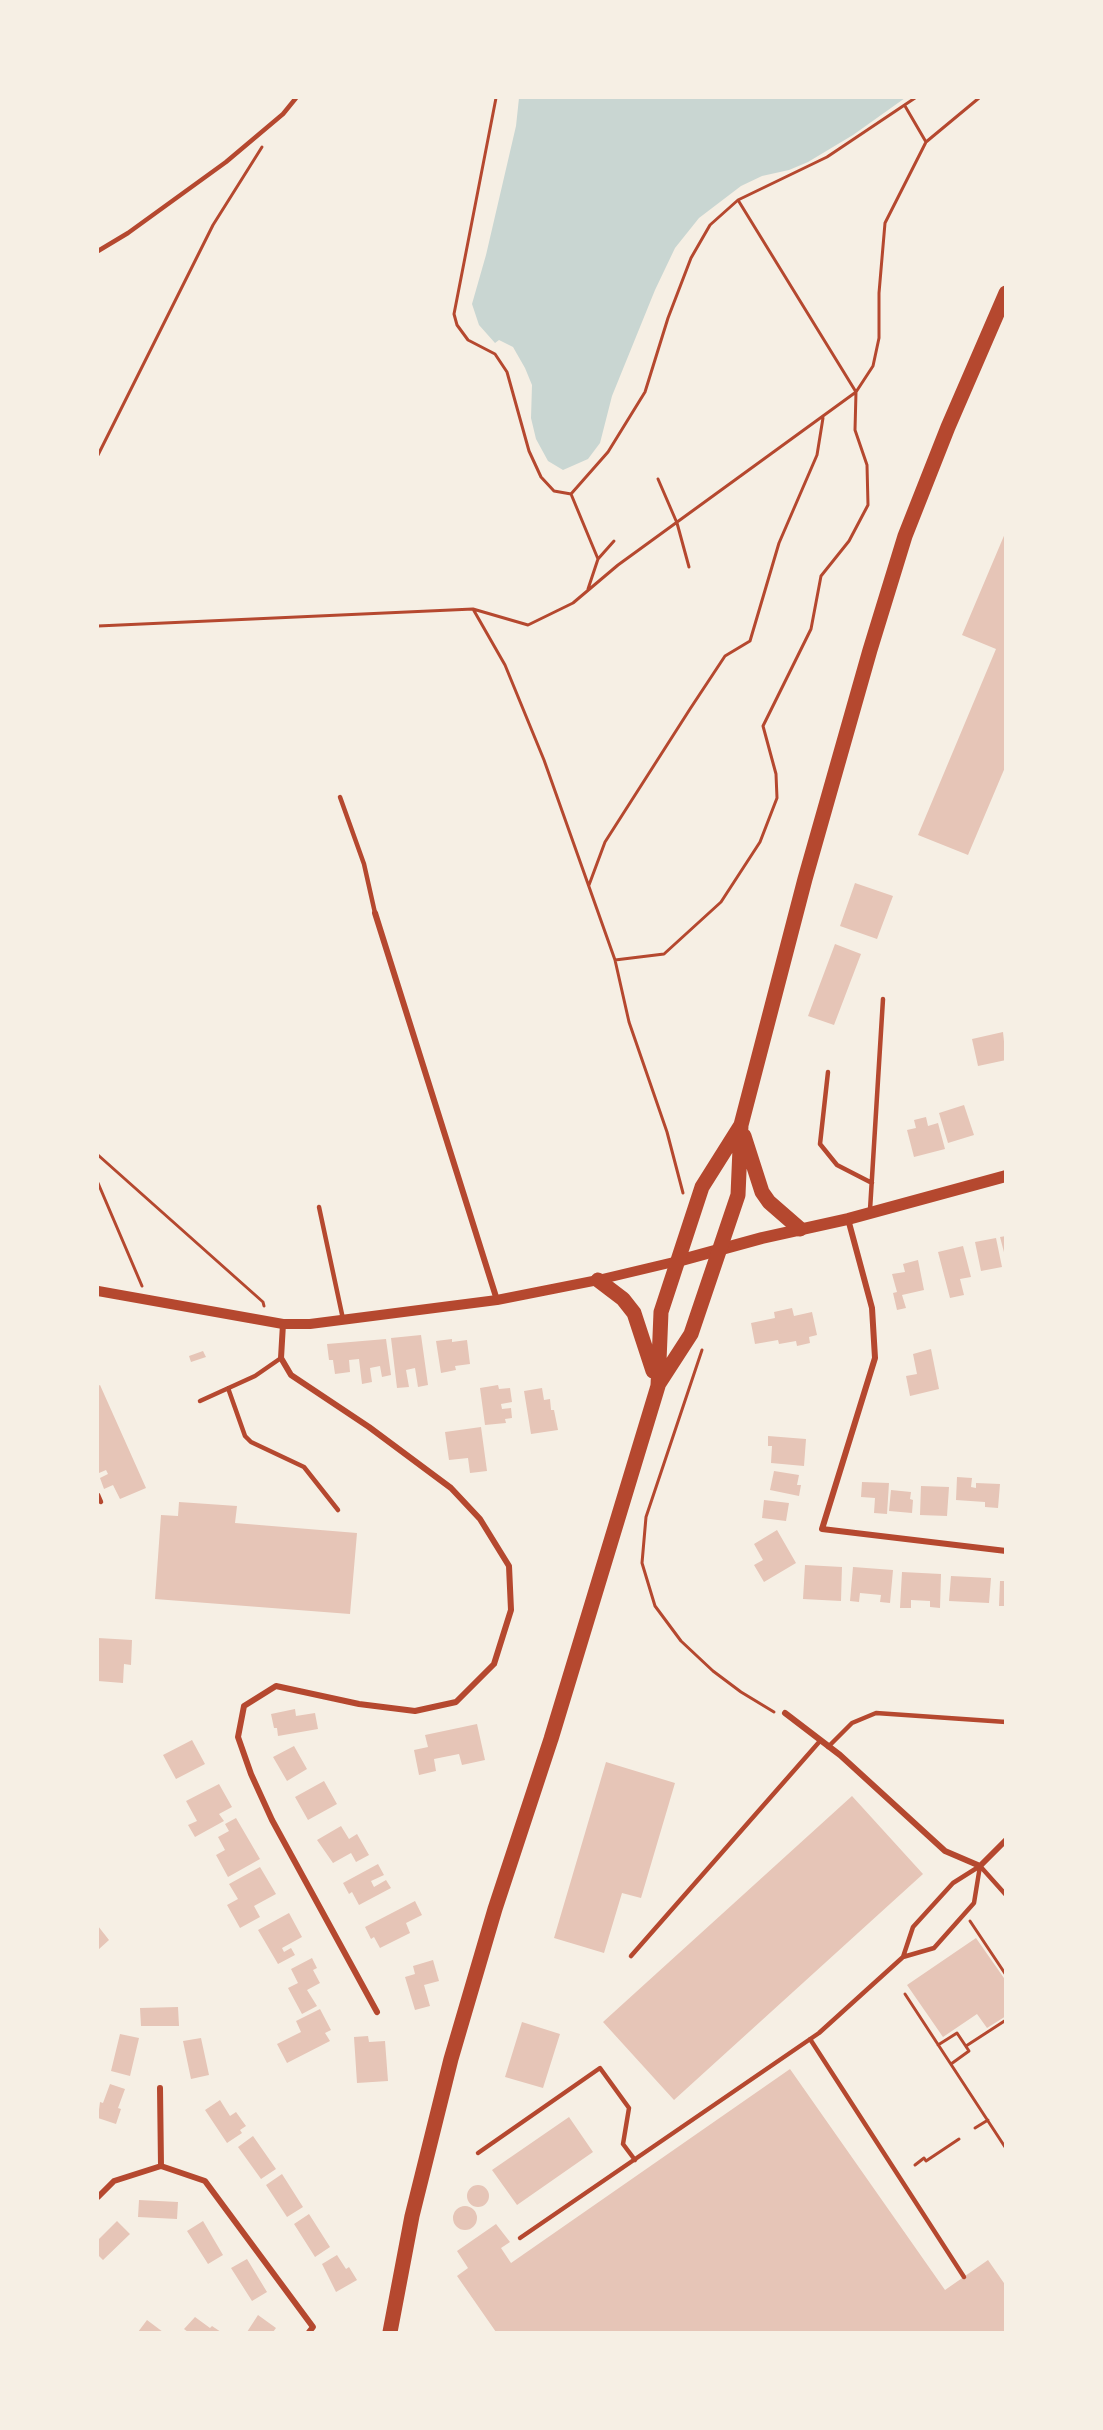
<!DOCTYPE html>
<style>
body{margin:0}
#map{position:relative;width:1103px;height:2430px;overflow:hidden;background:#f6efe4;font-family:"PT Sans",sans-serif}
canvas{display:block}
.frame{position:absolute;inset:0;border:99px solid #f6efe4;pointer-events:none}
</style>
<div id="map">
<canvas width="1103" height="2430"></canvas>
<div class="frame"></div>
</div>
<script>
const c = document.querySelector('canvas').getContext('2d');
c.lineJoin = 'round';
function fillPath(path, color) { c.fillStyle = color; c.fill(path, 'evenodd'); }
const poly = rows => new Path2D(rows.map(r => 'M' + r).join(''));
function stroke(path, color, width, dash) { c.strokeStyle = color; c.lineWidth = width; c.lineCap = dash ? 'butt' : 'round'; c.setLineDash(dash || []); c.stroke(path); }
fillPath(poly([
 [519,98,905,98,853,135,808,162,789,170,762,176,741,186,699,218,675,248,655,290,612,396,600,443,588,459,563,470,548,461,536,439,531,418,532,385,525,368,513,347,499,340,495,343,479,325,472,304,486,255,516,126]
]), '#c9d6d2');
fillPath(poly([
 [1006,531,1006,765,968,855,918,835,996,649,962,635],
 [855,883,893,896,877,939,840,926],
 [835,944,861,954,834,1025,808,1016],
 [1003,1032,1006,1060,978,1066,972,1039],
 [964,1105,974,1135,948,1143,939,1113],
 [926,1117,928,1126,938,1123,945,1149,914,1157,907,1130,916,1128,914,1120],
 [1006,1236,1006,1256,1005,1256,1000,1237],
 [996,1238,1002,1267,981,1271,975,1242],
 [963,1246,971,1277,960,1279,964,1295,950,1298,938,1252],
 [918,1260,924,1290,902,1295,906,1308,897,1310,893,1293,897,1292,892,1274,905,1272,903,1264],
 [792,1308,794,1316,812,1312,817,1335,809,1337,810,1343,797,1346,796,1341,779,1344,778,1340,755,1344,751,1323,775,1318,774,1312],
 [421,1335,428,1385,418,1387,415,1368,406,1370,409,1387,397,1388,391,1338],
 [386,1339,391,1375,382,1377,380,1366,370,1368,372,1382,362,1384,359,1359,349,1360,350,1372,335,1374,333,1360,329,1360,327,1344],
 [452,1339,452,1342,467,1340,470,1364,455,1366,456,1370,441,1373,436,1341],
 [931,1349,939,1389,910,1396,906,1376,917,1374,913,1354],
 [203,1351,206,1357,191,1362,189,1356],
 [100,1385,146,1488,120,1499,113,1485,104,1489,100,1478,108,1474,106,1470,99,1473,98,1471,98,1386],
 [498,1385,499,1389,510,1388,512,1402,501,1404,502,1409,511,1408,512,1418,505,1419,506,1423,485,1425,480,1388],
 [542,1388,544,1400,550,1399,551,1410,554,1410,558,1430,531,1434,524,1391],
 [481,1427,487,1471,470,1473,468,1458,449,1460,445,1432],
 [768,1436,806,1439,804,1466,771,1463,772,1446,768,1446],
 [774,1471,799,1475,797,1485,801,1485,799,1496,770,1490],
 [957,1477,972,1478,971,1487,976,1488,976,1483,1000,1484,998,1508,985,1507,985,1502,956,1500],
 [862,1482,889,1483,887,1514,874,1513,875,1498,861,1497],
 [921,1486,949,1487,947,1516,920,1515],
 [891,1490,911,1492,910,1499,913,1500,912,1513,889,1511],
 [764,1500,789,1503,786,1521,762,1518],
 [179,1502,237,1506,235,1523,357,1533,350,1614,155,1599,161,1515,178,1516],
 [777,1530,796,1563,764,1582,754,1565,763,1560,754,1544],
 [805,1565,842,1567,841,1601,803,1599],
 [853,1567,893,1570,890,1603,880,1602,881,1595,860,1593,859,1602,850,1601],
 [902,1572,941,1574,940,1608,930,1607,930,1601,911,1600,911,1608,900,1608],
 [951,1576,991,1578,989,1603,949,1601],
 [1000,1581,1006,1581,1006,1606,999,1606],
 [98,1638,132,1640,131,1665,124,1664,123,1683,98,1681],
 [295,1709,296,1716,315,1713,318,1729,278,1736,277,1728,274,1728,271,1714],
 [477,1724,485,1760,462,1765,459,1754,434,1759,436,1771,419,1775,414,1750,428,1747,425,1735],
 [192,1740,205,1764,176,1779,163,1755],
 [294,1746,307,1769,287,1781,273,1757],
 [606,1762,675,1783,641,1898,622,1893,604,1953,554,1938],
 [324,1781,337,1804,308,1820,295,1797],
 [219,1784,232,1807,219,1814,224,1821,195,1837,188,1825,197,1821,186,1801],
 [852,1796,923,1874,674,2100,603,2022],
 [236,1818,260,1859,228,1877,216,1855,225,1850,218,1837,229,1831,225,1824],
 [341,1826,349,1839,357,1834,369,1855,356,1862,351,1853,333,1863,317,1840],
 [378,1864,384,1875,371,1881,374,1887,386,1880,391,1888,359,1905,352,1892,349,1894,343,1883],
 [260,1867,276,1894,254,1906,260,1917,240,1928,227,1905,238,1899,229,1884],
 [415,1901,422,1915,406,1923,410,1933,380,1948,374,1937,371,1939,365,1927],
 [289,1913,302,1937,282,1948,284,1952,291,1948,295,1955,278,1964,258,1930],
 [98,1926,109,1940,98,1950],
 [976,1938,1006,1981,1006,2016,987,2028,977,2014,943,2037,907,1985],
 [312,1958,317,1968,313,1970,320,1983,307,1990,317,2006,302,2014,288,1988,298,1983,291,1969],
 [433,1960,439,1981,424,1985,430,2006,415,2010,405,1977,415,1974,413,1966],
 [178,2007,179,2026,141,2026,140,2008],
 [320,2009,331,2030,325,2033,330,2041,287,2063,277,2044,301,2032,296,2021],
 [522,2022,560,2034,543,2088,505,2077],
 [120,2034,139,2038,130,2076,111,2071],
 [368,2036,369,2042,385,2041,388,2081,357,2083,354,2037],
 [201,2038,209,2075,191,2079,183,2041],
 [790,2069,945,2290,988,2260,1006,2286,1006,2332,496,2332,457,2276,468,2268,457,2251,496,2224,510,2242,501,2248,511,2263],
 [110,2084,125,2089,118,2108,121,2109,116,2124,98,2118,100,2102,103,2103],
 [220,2100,230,2116,236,2112,246,2126,240,2130,242,2133,227,2143,205,2110],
 [569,2117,593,2152,517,2205,492,2170],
 [253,2136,276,2169,261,2179,238,2147],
 [282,2174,303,2207,287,2217,266,2185],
 '467 2196a11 11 0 1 1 22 0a11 11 0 1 1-22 0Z',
 [139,2200,178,2202,177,2219,138,2217],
 '453 2218a12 12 0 1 1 24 0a12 12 0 1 1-24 0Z',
 [309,2214,330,2247,315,2257,294,2224],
 [117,2221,130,2234,103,2260,98,2255,98,2240],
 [203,2221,223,2255,208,2264,187,2231],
 [337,2255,346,2269,349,2267,357,2280,336,2292,322,2264],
 [247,2259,267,2292,252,2301,231,2268],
 [258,2315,276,2328,273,2332,247,2332],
 [195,2317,210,2328,212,2326,221,2332,188,2332,184,2329],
 [147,2320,163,2332,138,2332]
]), '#e6c5b7');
stroke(poly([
 [496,98,454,314,457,325,468,340,495,354,507,372,529,451,541,477,554,491,571,494,608,452,645,392,668,318,691,258,710,225,738,200,827,157,915,98],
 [905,106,926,142],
 [98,455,213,225,262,147],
 [658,479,677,523,689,567],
 [571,494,598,559],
 [588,589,598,559,614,541],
 [98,626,473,609],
 [589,885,605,842,690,709,725,656,750,641,779,543,817,455,823,418],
 [615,960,664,954,721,902,760,842,777,798,776,774,763,726,811,629,821,576,849,541,868,505,867,465,855,430,856,392,738,200],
 [98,1155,263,1302,264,1306],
 [98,1183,142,1286],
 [683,1193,667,1132,629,1022,615,960,544,760,505,665,473,609,528,625,573,603,618,565,856,392,873,366,879,338,879,293,885,223,926,142,979,98],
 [702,1350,646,1517,642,1563,655,1606,681,1641,713,1671,741,1692,774,1712],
 [970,1921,1006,1975],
 [905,1994,1005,2147],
 [938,2045,957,2033,969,2051,951,2064],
 [966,2046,1006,2020],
 [975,2128,988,2120],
 [915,2165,924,2158,926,2161,959,2139]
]), '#b5482f', 3);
stroke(poly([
 [98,251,128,233,226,162,283,114,296,98],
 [340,797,364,864,375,913],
 [828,1072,820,1144,837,1165,872,1183],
 [319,1207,343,1319],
 [870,1210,883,999],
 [228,1388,245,1436,251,1442,304,1467,338,1510],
 [200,1401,255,1376,281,1358],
 [98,1495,101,1502],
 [828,1747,852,1723,876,1713,1006,1722],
 [980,1866,1006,1895],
 [631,1956,820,1741],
 [903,1957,913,1927,953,1883,980,1866],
 [810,2039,964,2277],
 [478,2153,600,2068,629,2108,623,2144,635,2160],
 [520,2238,819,2033,903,1957,934,1948,974,1903,980,1866]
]), '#b5482f', 4.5);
stroke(poly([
 [375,913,497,1300],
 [848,1219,872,1308,875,1358,822,1529,1006,1551],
 [283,1324,281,1358,291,1375,369,1427,451,1488,480,1519,509,1566,511,1610,494,1664,456,1702,415,1711,359,1704,276,1686,244,1706,238,1737,251,1774,272,1820,377,2012],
 [785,1713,840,1755,945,1851,980,1866,1006,1840],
 [160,2088,161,2166],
 [98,2197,114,2181,161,2166,205,2181,313,2327,309,2332]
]), '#b5482f', 6);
stroke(poly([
 [98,1291,283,1324,310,1324,497,1300,598,1280,678,1261]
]), '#b5482f', 10);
stroke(poly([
 [678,1261,762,1238,848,1219,1006,1176]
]), '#b5482f', 12);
stroke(poly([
 [744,1136,762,1192,769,1202,800,1229],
 [598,1280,623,1299,634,1313,653,1371],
 [658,1385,691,1334,738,1195,741,1125,805,879,870,650,905,536,948,427,1006,293],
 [390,2332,412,2216,451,2059,495,1909,551,1739,658,1386,661,1312,702,1187,741,1125]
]), '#b5482f', 15);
</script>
